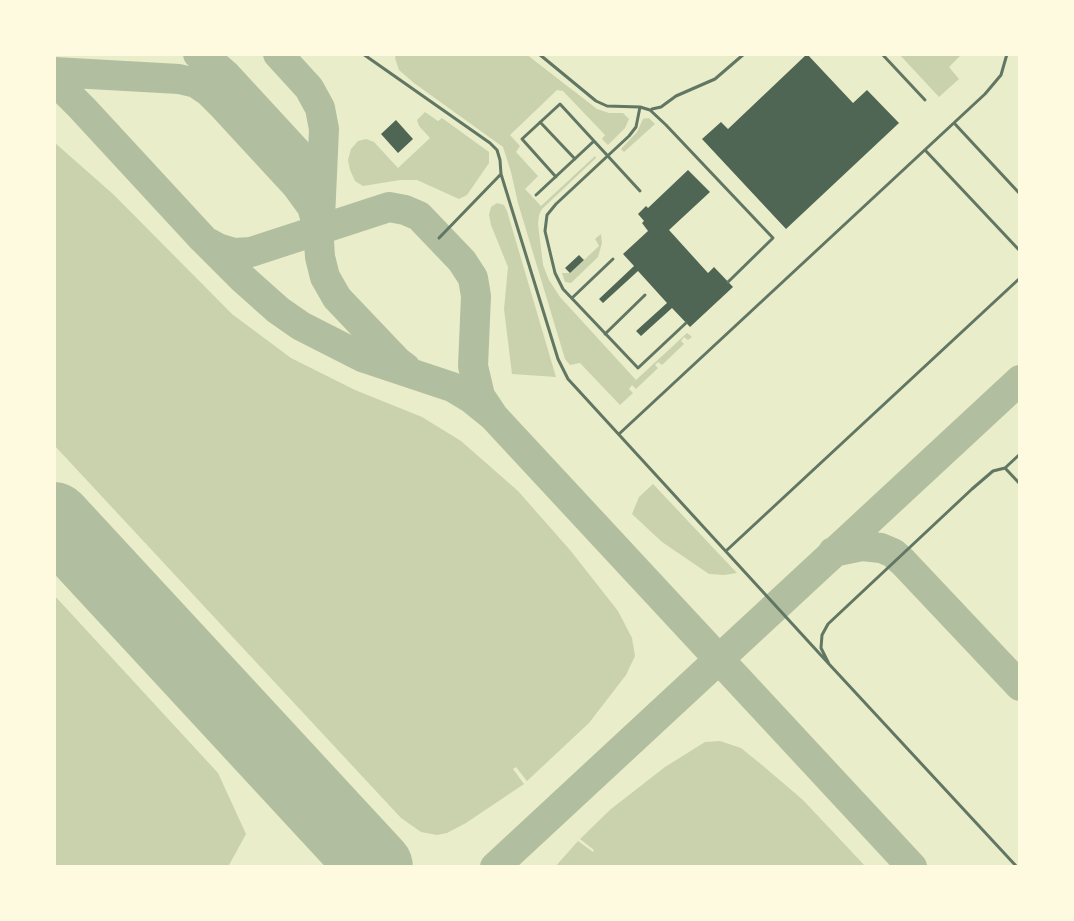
<!DOCTYPE html>
<style>
body{margin:0}
#map{position:relative;width:1074px;height:921px;overflow:hidden;background:#e9edc9;font-family:"PT Sans Narrow",sans-serif}
canvas{display:block}
.frame{position:absolute;inset:0;border:56px solid #fefae0;pointer-events:none}
</style>
<div id="map">
<canvas width="1074" height="921"></canvas>
<div class="frame"></div>
</div>
<script>
const c = document.querySelector('canvas').getContext('2d');
c.lineJoin = 'round';
function fillPath(path, color) { c.fillStyle = color; c.fill(path, 'evenodd'); }
const poly = rows => new Path2D(rows.map(r => 'M' + r).join(''));
function stroke(path, color, width, dash) { c.strokeStyle = color; c.lineWidth = width; c.lineCap = dash ? 'butt' : 'round'; c.setLineDash(dash || []); c.stroke(path); }
fillPath(poly([
 [396,54,526,54,597,109,609,113,623,113,629,119,625,128,608,145,602,139,605,135,563,91,557,90,510,135,520,146,516,152,538,176,525,189,541,206,595,156,596,158,542,209,539,215,538,224,543,265,549,280,560,297,636,380,687,333,692,337,688,340,684,337,681,341,684,344,662,365,658,362,655,365,658,368,636,389,632,385,629,389,633,393,620,405,580,363,570,365,565,359,518,203,511,172,503,147,414,83,399,70,395,58],
 [899,54,962,54,949,67,959,79,939,97],
 [425,112,438,121,442,118,489,152,489,163,467,195,459,199,417,180,400,180,363,186,355,181,350,170,348,160,351,149,358,141,366,139,374,142,398,168,430,138,419,126,417,120],
 [649,118,655,124,624,152,621,149,637,132,643,119],
 [54,142,114,195,232,314,291,358,355,390,422,417,461,441,518,491,570,550,618,611,632,638,635,656,626,675,589,723,527,781,516,767,513,769,524,784,466,823,447,833,437,835,421,832,401,818,54,445],
 [497,203,504,205,507,211,556,377,512,374,504,309,508,267,491,225,489,215,491,207],
 [601,234,602,243,598,257,571,283,565,282,562,273,570,273,599,246,595,239],
 [653,484,737,573,724,575,709,574,662,542,632,514,639,497],
 [54,595,218,773,246,834,228,867,54,867],
 [720,741,741,748,762,765,803,800,866,867,555,867,578,841,593,852,594,850,580,839,611,809,665,767,705,742]
]), '#cad2ad');
stroke(poly([
 [198,54,210,61,225,74,296,151,309,173,316,194],
 [278,54,309,88,320,108,324,129,319,241,320,257,325,277,337,298,397,361,406,368],
 [54,72,179,79,196,83,209,92,224,107,296,185,312,207,317,224],
 [54,84,60,86,82,108,203,239,241,277,278,310,301,326,362,357,452,387,472,399,493,416,912,867],
 [209,243,218,248,234,253,251,252,389,207,405,210,419,216,462,261,473,278,476,296,473,366,480,396,492,414],
 [833,552,862,546,881,548,893,553,903,562,1020,686],
 [369,859,378,867],
 [495,867,1020,380]
]), '#b2bea0', 30);
stroke(poly([
 [54,519,376,867]
]), '#b2bea0', 74);
fillPath(poly([
 [807,54,853,103,867,90,899,123,786,229,702,139,721,122,728,129],
 [396,120,413,139,398,153,381,134],
 [688,170,710,192,669,230,708,273,714,267,733,287,690,327,672,308,641,336,636,331,667,303,638,271,603,303,599,299,634,266,623,254,648,231,642,223,644,221,638,214,646,206,648,208],
 [579,255,584,260,570,273,565,268]
]), '#4f6655');
stroke(poly([
 [363,54,490,143,497,150,500,160,501,174,439,238],
 [539,54,596,101,607,106,640,107],
 [882,54,925,100],
 [652,109,661,107,676,96,715,79,744,54],
 [540,122,575,159],
 [955,124,1020,194],
 [925,150,1020,251],
 [501,174,558,359,568,379,829,664],
 [556,177,522,139,560,104,640,191],
 [536,195,594,141],
 [572,298,613,259],
 [686,323,638,368,563,289,555,273,545,231,547,215,556,204,629,136,636,127,640,107,650,110,666,125,773,238,728,282],
 [605,334,645,295],
 [619,434,985,94,1001,75,1007,54],
 [1005,468,1020,484],
 [727,550,1020,278],
 [1017,867,829,664,821,648,822,635,828,624,972,489,993,471,1005,468,1020,454]
]), '#617663', 3);
</script>
